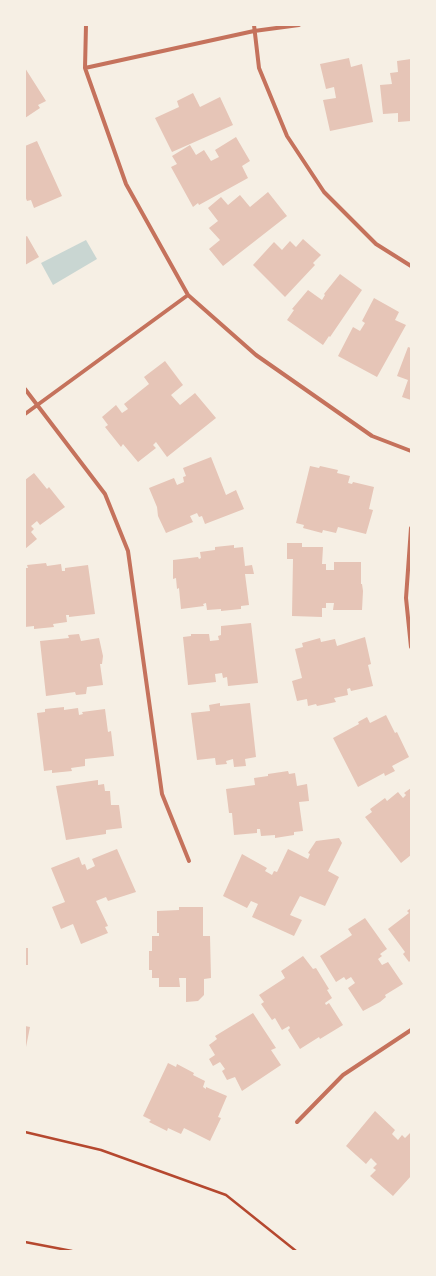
<!DOCTYPE html>
<style>
body{margin:0}
#map{position:relative;width:436px;height:1276px;overflow:hidden;background:#f6efe4;font-family:"IBM Plex Serif",serif}
canvas{display:block}
.frame{position:absolute;inset:0;border:26px solid #f6efe4;pointer-events:none}
</style>
<div id="map">
<canvas width="436" height="1276"></canvas>
<div class="frame"></div>
</div>
<script>
const c = document.querySelector('canvas').getContext('2d');
c.lineJoin = 'round';
function fillPath(path, color) { c.fillStyle = color; c.fill(path, 'evenodd'); }
const poly = rows => new Path2D(rows.map(r => 'M' + r).join(''));
function stroke(path, color, width, dash) { c.strokeStyle = color; c.lineWidth = width; c.lineCap = dash ? 'butt' : 'round'; c.setLineDash(dash || []); c.stroke(path); }
fillPath(poly([
 [86,240,97,259,53,285,41,263]
]), '#c9d6d2');
fillPath(poly([
 [349,58,351,67,362,64,373,122,330,131,323,100,336,98,334,87,326,89,320,64],
 [411,59,411,121,398,122,398,113,383,114,380,85,392,84,390,73,398,72,397,61],
 [25,68,46,101,38,105,40,108,25,118],
 [193,93,200,107,220,97,233,125,172,152,155,118,179,107,177,101],
 [236,137,250,161,242,166,248,178,199,205,198,203,193,207,171,167,177,164,172,156,190,145,196,155,204,150,211,161,219,157,215,150],
 [37,141,62,196,34,208,31,200,27,201,25,196,25,146],
 [268,192,287,216,223,266,209,249,220,240,209,228,218,221,208,208,221,197,228,205,240,195,250,207],
 [27,236,39,257,25,265,25,237],
 [303,239,321,255,313,263,315,265,285,297,253,265,274,242,282,250,290,241,296,247],
 [340,274,362,290,330,337,329,336,323,345,287,320,294,310,292,309,308,290,322,300,325,295,324,294],
 [374,298,399,312,395,320,406,325,377,377,338,356,353,327,360,331,365,323,362,321],
 [408,347,411,348,411,400,402,397,408,380,397,376],
 [165,361,183,385,171,395,180,405,195,393,216,418,167,457,156,442,153,445,156,448,138,462,123,444,121,447,105,427,108,425,102,417,116,405,122,413,128,409,124,404,149,384,144,377],
 [211,457,226,495,236,490,244,509,205,524,202,516,199,517,197,513,190,516,193,522,166,533,158,516,157,507,149,488,174,478,177,485,184,482,183,477,186,476,183,468],
 [310,466,319,468,320,466,338,470,337,473,350,476,348,483,352,484,353,482,374,487,369,509,373,510,366,534,338,527,336,533,323,530,322,533,303,528,304,525,296,523],
 [34,473,47,489,49,487,65,507,40,525,37,521,31,526,34,529,31,532,37,539,25,549,25,480],
 [287,543,302,543,302,547,323,547,322,564,326,564,326,570,334,570,334,562,361,562,361,584,362,584,363,591,362,610,333,610,334,603,326,603,326,608,322,608,322,617,292,616,293,559,287,559],
 [234,545,234,548,243,547,245,566,252,565,254,574,245,574,249,605,241,606,241,609,221,611,221,609,207,610,206,603,203,604,204,606,181,609,179,588,177,589,176,578,173,579,173,560,198,557,199,559,201,558,200,552,215,550,215,547],
 [46,563,47,566,61,564,62,571,65,571,65,568,88,565,95,614,69,617,69,615,66,615,67,622,53,624,54,627,34,629,34,626,25,627,25,568,28,568,27,565],
 [251,623,258,683,228,686,227,677,223,678,222,673,215,674,216,682,188,685,183,637,191,636,191,634,209,634,210,641,219,640,218,636,221,635,221,626],
 [79,634,81,641,99,638,103,656,102,664,100,664,103,685,87,687,86,694,76,695,75,692,46,696,40,641,69,638,68,635],
 [365,637,371,664,368,665,373,686,351,691,350,688,347,689,348,695,334,698,336,702,317,706,316,704,308,706,307,699,297,701,292,681,302,678,295,649,303,647,302,643,320,638,321,642,335,639,337,646],
 [220,703,220,706,250,703,256,757,245,759,246,766,234,767,233,759,226,761,227,764,216,765,215,758,197,760,191,713,210,711,209,705],
 [64,707,64,710,78,708,79,715,83,714,82,712,105,709,108,732,111,731,114,756,85,759,85,766,71,768,72,771,52,773,52,770,44,771,37,713,45,712,45,709],
 [386,715,395,733,397,732,409,757,392,766,395,771,385,776,384,773,358,787,333,738,359,724,358,722,367,717,370,723],
 [288,771,289,774,295,773,297,786,307,784,309,801,299,802,303,831,294,832,294,835,275,838,275,835,261,836,260,829,257,829,257,833,234,835,232,813,229,813,226,789,255,785,254,778,268,776,268,774],
 [98,780,98,785,104,784,105,791,110,791,111,805,119,805,122,828,106,830,106,834,66,840,56,786],
 [411,788,411,855,401,863,365,817,372,812,370,809,385,798,387,801,398,792,403,798,406,795,404,793],
 [339,838,342,843,328,871,339,877,325,906,300,896,290,915,302,920,294,936,252,917,258,904,251,901,247,908,223,896,242,854,267,868,265,871,272,875,274,871,277,872,288,849,308,859,310,854,308,853,316,841],
 [117,849,136,892,108,901,106,897,96,901,108,926,105,927,108,933,81,944,73,924,61,929,52,907,65,902,51,868,79,857,82,865,85,864,87,870,95,866,92,859],
 [179,907,203,907,203,936,210,936,211,978,204,979,204,995,198,1001,186,1002,186,978,179,978,180,987,159,987,159,978,152,978,152,970,149,970,149,951,152,951,152,936,159,936,159,933,157,933,157,911,179,910],
 [411,908,411,960,409,962,403,954,405,952,388,929,409,913,407,911],
 [365,918,387,949,380,954,382,956,378,959,382,965,388,962,403,984,385,995,386,997,380,1002,363,1011,348,988,355,983,351,977,346,980,344,977,336,982,320,956,352,935,348,929],
 [25,948,28,948,28,965,25,965],
 [303,956,313,969,316,968,329,989,327,990,332,998,325,1003,326,1005,329,1003,343,1025,320,1039,319,1037,300,1049,288,1030,290,1028,289,1026,282,1030,275,1018,272,1020,261,1004,264,1002,259,995,285,978,281,971],
 [253,1013,276,1048,271,1050,281,1065,242,1091,235,1077,227,1080,222,1071,225,1069,220,1062,213,1066,209,1059,215,1055,209,1045,217,1039,215,1036],
 [25,1026,30,1027,26,1047,25,1047],
 [168,1063,176,1067,177,1064,194,1073,193,1075,205,1081,203,1087,206,1089,206,1087,227,1096,218,1117,221,1118,210,1141,184,1128,181,1134,168,1128,167,1131,149,1122,151,1120,143,1116],
 [375,1111,395,1130,392,1134,398,1140,402,1135,405,1138,411,1132,411,1176,393,1196,370,1176,376,1170,373,1168,377,1164,371,1158,366,1164,346,1146]
]), '#e6c5b7');
stroke(poly([
 [25,1132,101,1150,226,1195,296,1251],
 [25,1242,72,1251]
]), '#b5482f', 2.5);
stroke(poly([
 [86,25,85,68,126,184,188,295,256,355,372,436,411,451],
 [254,25,259,68,287,136,324,192,376,244,411,266],
 [85,68,254,31,299,25],
 [25,389,105,494,128,551,162,794,189,861],
 [25,414,188,295],
 [411,528,406,598,411,647],
 [297,1122,343,1075,411,1030]
]), '#c5725c', 4);
</script>
